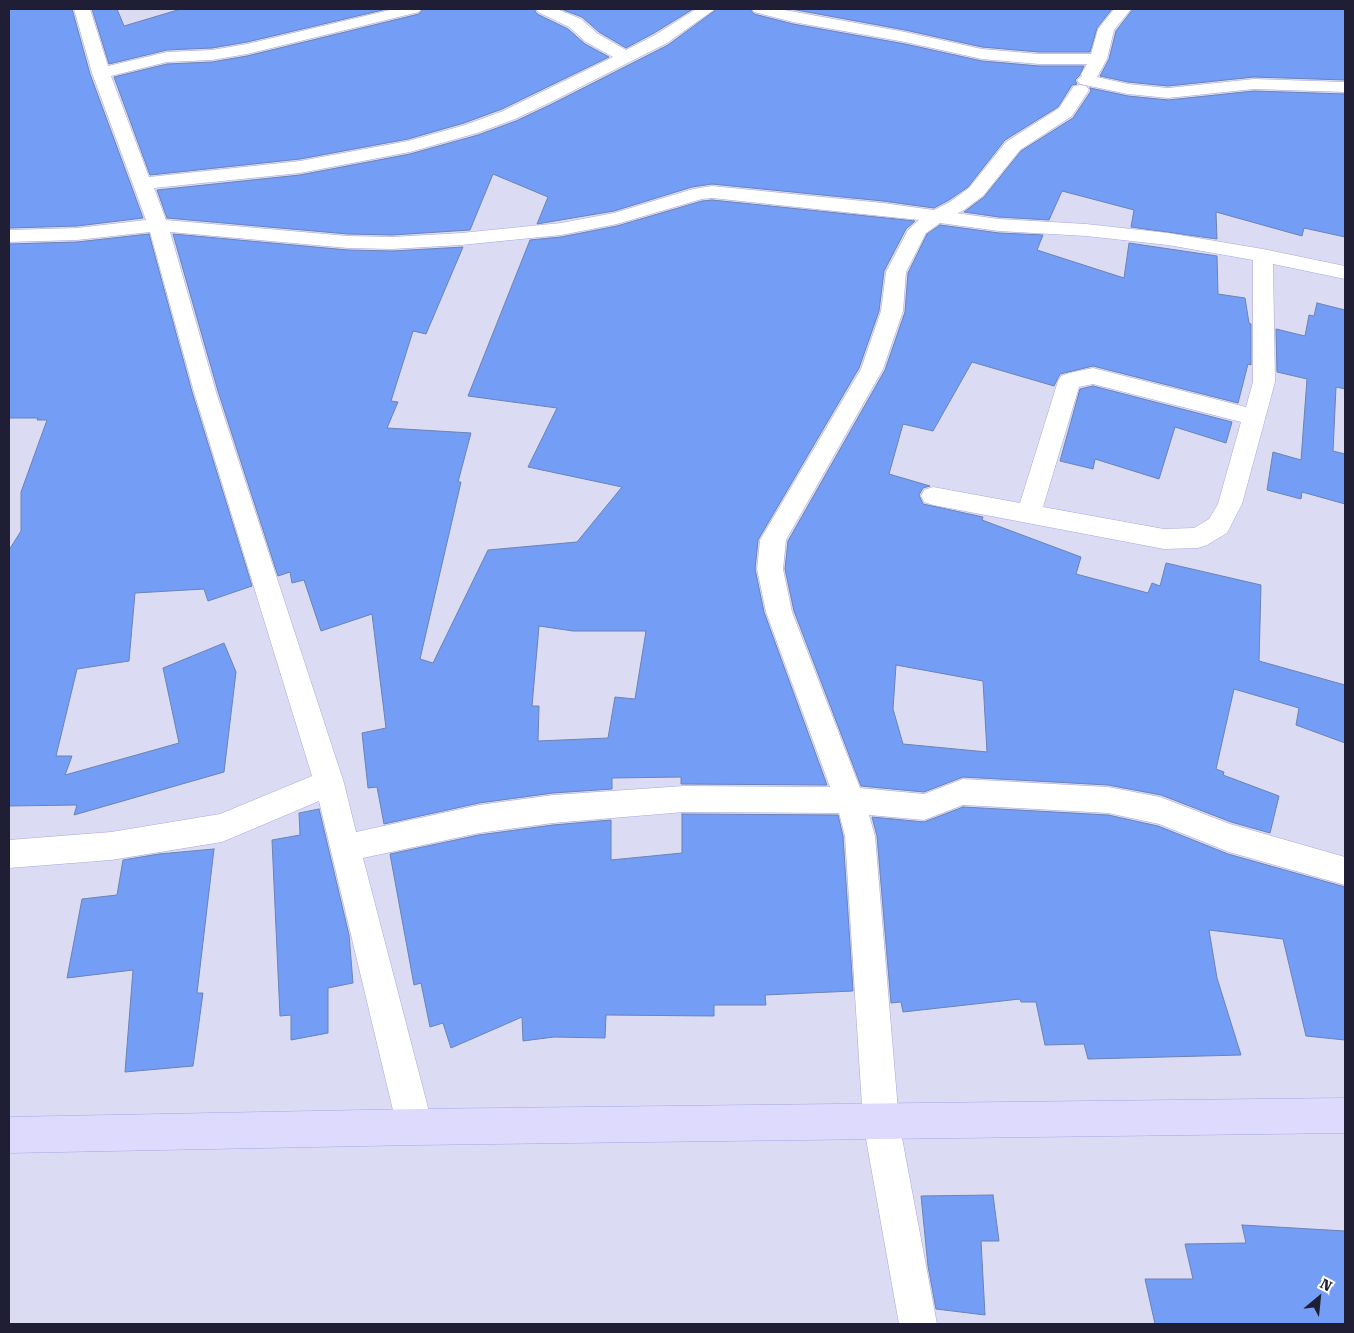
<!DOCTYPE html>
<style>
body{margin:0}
#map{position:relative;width:1354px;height:1333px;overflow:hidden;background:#dbdcf4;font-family:"Roboto Serif",serif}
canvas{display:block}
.frame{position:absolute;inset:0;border:10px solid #1f1e35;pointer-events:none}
.north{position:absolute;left:1294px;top:1273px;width:50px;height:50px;-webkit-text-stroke:4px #fff;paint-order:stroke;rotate:28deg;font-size:14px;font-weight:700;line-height:20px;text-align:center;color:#1f1e35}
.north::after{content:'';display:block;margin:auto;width:18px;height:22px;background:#1f1e35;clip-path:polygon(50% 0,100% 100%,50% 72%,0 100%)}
</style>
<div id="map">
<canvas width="1354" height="1333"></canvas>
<div class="frame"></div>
<div class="north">N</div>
</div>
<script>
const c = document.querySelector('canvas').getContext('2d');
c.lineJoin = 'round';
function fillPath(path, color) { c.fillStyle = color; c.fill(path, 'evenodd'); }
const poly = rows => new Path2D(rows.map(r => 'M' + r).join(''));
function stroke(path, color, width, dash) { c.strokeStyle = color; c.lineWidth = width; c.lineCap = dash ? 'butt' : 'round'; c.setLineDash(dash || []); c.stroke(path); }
const building = poly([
 [9,9,72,9,90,74,143,218,77,226,9,228,9,9],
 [92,9,117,9,124,26,181,9,387,9,247,42,212,48,167,50,109,64,92,9],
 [423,9,534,9,537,14,568,29,585,44,609,57,502,109,464,123,408,139,300,159,150,175,114,77,167,64,212,62,247,56,419,14,423,9],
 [561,9,693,9,654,33,626,48,599,32,582,17,561,9],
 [717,9,750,9,754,14,793,24,905,44,982,61,1039,66,1084,66,1080,75,1075,80,1077,84,1072,85,1058,107,1005,140,968,187,949,200,934,208,883,201,712,184,692,187,614,211,537,224,548,197,493,174,470,230,392,235,348,234,167,218,157,190,300,175,410,154,478,135,516,121,552,104,668,45,717,9],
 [791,9,1112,9,1097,28,1090,52,1039,52,982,47,905,30,791,9],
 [1133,9,1345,9,1345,80,1254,77,1168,86,1128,82,1100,76,1109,59,1116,31,1133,9],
 [1090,88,1128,96,1168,100,1254,91,1345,94,1345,237,1304,228,1302,236,1216,212,1217,239,1131,227,1134,210,1062,191,1049,220,999,217,964,212,984,197,1021,151,1073,118,1091,91,1090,88],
 [712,200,915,221,906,229,884,271,879,311,859,368,758,540,755,569,764,612,827,785,681,784,681,777,612,778,612,789,553,793,479,803,384,824,377,787,368,788,362,733,386,728,372,614,321,631,304,580,292,583,290,572,278,576,218,391,173,234,348,250,392,251,463,247,426,334,413,331,391,401,398,402,387,428,471,433,458,482,461,482,420,659,433,663,488,550,577,542,622,487,528,467,557,408,468,396,530,240,561,237,617,226,702,201,712,200],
 [539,626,573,631,646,631,635,699,615,697,608,738,538,741,539,706,532,706,539,626],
 [940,225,999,233,1043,235,1037,250,1124,278,1129,243,1217,256,1218,294,1245,298,1249,323,1251,324,1251,365,1248,364,1238,403,1093,366,1060,374,1054,386,972,362,933,431,903,424,889,474,930,486,923,488,919,495,923,504,983,517,982,520,1081,557,1076,574,1148,593,1152,583,1160,586,1166,563,1261,585,1259,661,1345,685,1345,743,1296,725,1299,708,1234,689,1216,769,1224,772,1223,775,1279,796,1270,833,1231,822,1161,795,1108,785,963,777,924,792,861,786,794,611,785,569,788,541,885,370,905,312,908,273,927,234,940,225],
 [896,665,983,681,987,752,903,744,893,709,896,665],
 [149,234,192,392,252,586,208,601,204,589,135,593,129,661,77,669,56,756,72,756,65,775,179,743,163,668,224,643,236,672,224,772,74,815,77,805,9,806,9,550,21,531,21,492,47,420,37,420,38,418,9,418,9,244,77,242,149,234],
 [1317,303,1345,310,1345,389,1336,387,1333,451,1345,454,1345,504,1302,492,1301,499,1267,490,1273,452,1301,460,1307,379,1277,372,1276,329,1305,336,1309,315,1314,316,1317,303],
 [1093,386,1232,422,1226,443,1175,427,1159,479,1095,459,1093,469,1060,461,1080,389,1093,386],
 [963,807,1108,815,1158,826,1228,854,1345,887,1345,1040,1306,1036,1283,939,1209,930,1217,978,1241,1055,1088,1059,1084,1044,1045,1045,1036,1002,1021,1002,1020,999,903,1012,901,1002,891,1003,877,836,872,817,924,822,963,807],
 [319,809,349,935,353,983,328,988,328,1033,291,1040,291,1015,280,1016,272,840,300,835,299,813,319,809],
 [682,814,838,815,843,836,853,991,765,995,766,1005,714,1005,714,1016,606,1015,605,1038,554,1037,523,1041,522,1017,451,1048,443,1023,430,1027,421,983,414,985,390,854,479,835,553,825,611,820,611,860,682,853,682,814],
 [214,849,197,993,203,993,193,1066,125,1072,133,970,67,978,82,899,117,895,123,860,159,854,214,849],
 [993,1195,999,1241,981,1241,985,1315,936,1309,928,1266,921,1196,993,1195],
 [1242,1225,1345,1231,1345,1324,1155,1324,1145,1279,1193,1279,1185,1244,1246,1243,1242,1225]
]);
fillPath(building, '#749df6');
stroke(building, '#6a82b5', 1);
const pedestrian = poly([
 [1080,85,1086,86,1089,90,1072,116,1020,150,983,196,964,210,944,220,937,222,930,220,927,216,930,212,950,202,969,188,1006,142,1059,108,1074,86,1080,85]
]);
const minor = poly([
 [74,9,90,9,108,66,167,52,212,50,247,44,394,9,421,9,419,12,247,54,212,60,167,62,111,76,149,177,300,161,408,141,465,125,503,111,613,57,586,42,569,27,538,12,536,9,557,9,581,19,598,34,626,50,655,35,696,9,715,9,667,43,551,102,515,119,477,133,410,152,300,173,154,188,166,220,348,236,392,237,461,233,561,223,614,213,693,189,712,186,883,203,999,219,1086,224,1168,233,1263,249,1345,266,1345,279,1273,264,1275,382,1242,504,1227,533,1207,545,1198,548,1164,549,933,505,924,502,921,496,924,490,933,487,1020,503,1058,381,1061,376,1069,373,1093,368,1246,407,1253,382,1253,260,1168,245,1086,236,999,231,940,223,926,233,906,272,903,311,883,369,786,540,783,569,792,612,860,788,924,794,963,779,1108,787,1160,797,1230,824,1345,857,1345,885,1229,852,1159,824,1108,813,963,805,924,820,869,815,875,836,899,1122,937,1324,899,1324,863,1122,845,836,839,813,684,812,553,823,479,833,363,858,433,1127,427,1139,415,1145,403,1139,397,1127,319,801,222,842,111,860,9,868,9,840,111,832,220,814,312,776,194,392,150,232,77,240,9,242,9,230,77,228,146,220,92,73,74,9],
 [712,198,919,220,908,230,886,272,881,311,861,369,760,540,757,569,766,612,830,787,684,786,553,795,479,805,356,832,344,783,216,392,170,232,348,248,392,249,461,245,561,235,617,224,702,199,712,198],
 [1093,384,1241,422,1218,504,1209,519,1194,528,1164,529,1043,507,1079,387,1093,384],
 [752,9,779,9,905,32,982,49,1039,54,1091,54,1098,29,1114,9,1131,9,1114,30,1107,59,1097,77,1128,84,1168,88,1254,79,1345,82,1345,92,1254,89,1168,98,1128,94,1080,84,1077,80,1082,76,1081,74,1087,64,1039,64,982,59,905,42,793,22,754,12,752,9]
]);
const secondary = poly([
 [1345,1098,1345,1133,415,1145,9,1153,9,1117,415,1109,1345,1098]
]);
stroke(pedestrian, '#a6a6e0', 1);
stroke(minor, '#a6a6e0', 1);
stroke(secondary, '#a6a6e0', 1);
fillPath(pedestrian, '#fff');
fillPath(minor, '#fff');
fillPath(secondary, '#dddafe');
</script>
